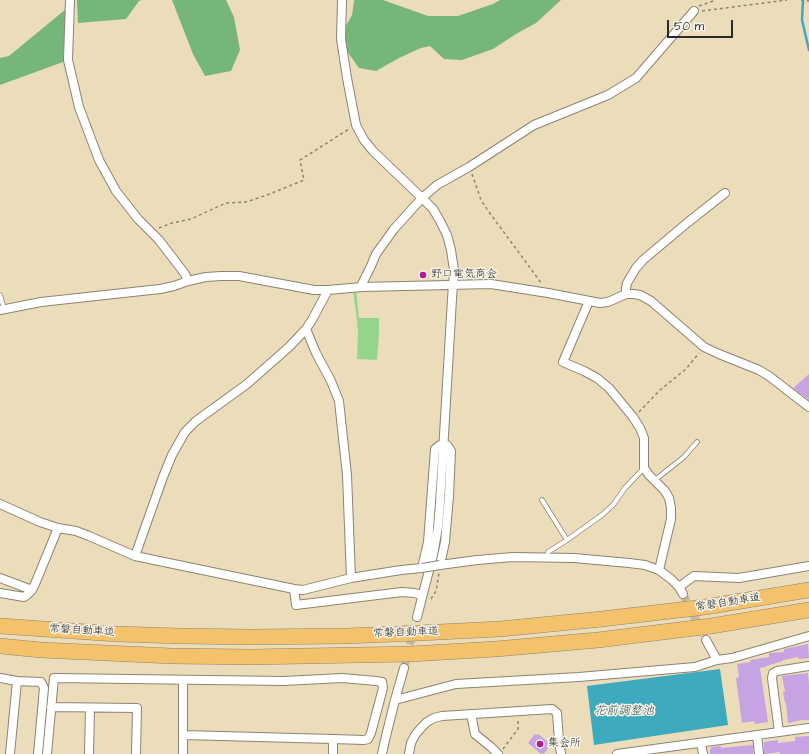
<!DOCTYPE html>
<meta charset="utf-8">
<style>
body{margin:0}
#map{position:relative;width:809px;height:754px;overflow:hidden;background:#ecddba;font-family:"Architects Daughter",sans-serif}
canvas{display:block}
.scale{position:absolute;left:667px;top:20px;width:66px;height:18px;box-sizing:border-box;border:2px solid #2b2b2b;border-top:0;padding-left:5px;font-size:12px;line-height:14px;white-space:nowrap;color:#2b2b2b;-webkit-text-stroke:3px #f7f3e8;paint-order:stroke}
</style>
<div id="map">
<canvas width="809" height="754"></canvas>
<div class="scale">50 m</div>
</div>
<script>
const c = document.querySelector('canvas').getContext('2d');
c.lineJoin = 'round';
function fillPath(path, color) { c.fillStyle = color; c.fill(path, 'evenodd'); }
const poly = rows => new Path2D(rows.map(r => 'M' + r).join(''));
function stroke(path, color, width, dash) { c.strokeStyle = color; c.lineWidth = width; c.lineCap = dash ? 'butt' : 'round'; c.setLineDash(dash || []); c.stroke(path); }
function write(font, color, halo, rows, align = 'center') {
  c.font = font + ' "Architects Daughter","Klee One",sans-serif'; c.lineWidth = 3; c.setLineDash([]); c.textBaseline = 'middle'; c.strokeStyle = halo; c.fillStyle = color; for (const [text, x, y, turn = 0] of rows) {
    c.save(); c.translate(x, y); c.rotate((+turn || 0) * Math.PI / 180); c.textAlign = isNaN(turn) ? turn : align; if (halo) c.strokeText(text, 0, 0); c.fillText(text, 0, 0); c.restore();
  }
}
fillPath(poly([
 [353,290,356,290,359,318,379,318,379,334,377,360,357,359,358,334,357,320]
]), '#93d58c');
fillPath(poly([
 [77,0,142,0,139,1,126,19,78,23],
 [172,0,226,0,234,17,240,50,231,71,205,76,193,54],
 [355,0,383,0,428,16,458,16,493,4,500,0,561,0,536,23,516,34,493,49,462,60,444,59,430,46,421,48,399,58,376,71,359,68,346,50,343,31,352,15,354,1],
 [66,9,63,62,0,85,0,58,9,56]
]), '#76b678');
fillPath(poly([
 [720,669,728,725,594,745,587,686]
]), '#3eaabe');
stroke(poly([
 [803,0,802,20,809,50]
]), '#3eaabe', 2.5);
fillPath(poly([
 [809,374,809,400,793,388],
 [808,644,809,658,799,659,798,657,783,660,783,661,766,666,766,667,760,668,768,722,755,724,754,721,742,723,736,678,739,677,737,664,751,662,750,660,769,657,769,653,784,652,784,649],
 [808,673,809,685,809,720,802,720,788,723,786,703,785,703,783,692,785,692,782,676],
 [535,734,537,735,538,734,551,744,544,754,542,753,541,754,528,743],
 [809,736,809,754,780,754,780,752,764,754,764,742,778,740,778,743,795,741,795,737],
 [753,745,753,754,710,754,710,749,711,749,711,747,721,746,721,748]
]), '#c6a3e2');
stroke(poly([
 [683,594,706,640],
 [404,668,417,617]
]), '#c5b99d', 8, [8, 4]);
const lane = poly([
 [0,295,4,309],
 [655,480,684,457,697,442],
 [542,500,567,540],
 [547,557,548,552,567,540,602,515,613,505,625,488,644,468]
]);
const street = poly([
 [70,0,68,60,79,107,99,160,116,191,138,219,159,240,185,274,188,281],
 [342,0,341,39,347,78,356,125,364,140,373,151,422,198,433,209,440,221,447,235,451,250,454,270,452,299,440,503,438,527,433,555,417,617],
 [362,287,362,284,371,266,376,254,394,229,422,198,437,185,469,167,534,125,608,95,636,78,694,11],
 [626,294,626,288,627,283,636,268,643,260,687,223,725,193],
 [589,301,563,362,584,371,597,378,609,388,633,417,640,428,644,438,644,468,649,475,665,491,669,498,671,508,671,519,659,570],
 [0,310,41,302,160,289,174,286,188,281,206,277,221,276,239,276,314,290,328,290,362,287,491,284,548,293,600,303,608,302,626,294,633,294,640,295,651,301,704,347,719,354,759,370,769,376,809,407],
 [306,329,316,353,331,381,339,401,347,475,351,578],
 [0,504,40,522,58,528,76,531,89,536,135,556,294,589,303,590,351,578,401,570,422,568,428,542,435,449,440,445,447,445,451,451,449,496,445,542,440,565,477,560,513,557,574,558,629,563,645,565,659,570,671,579,679,587,683,594],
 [135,556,163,477,172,455,185,432,196,421,247,384,289,347,306,329,312,320,328,290],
 [0,578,32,590],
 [679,587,694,576,739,578,809,566],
 [294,589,296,605,402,592,414,593,422,595],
 [0,593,24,597,28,594,32,590,35,584,58,528],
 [706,640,717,660],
 [0,678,17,681,41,682,44,688,38,754],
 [395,700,456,684,579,677,695,667,717,660,732,658,809,636],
 [51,707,137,708,136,754],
 [471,714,475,734,491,747,498,754],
 [779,732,772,678,773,673,777,671,809,666],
 [757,735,759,754],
 [701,743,703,754],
 [10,754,17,681],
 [47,754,54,678,284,681,342,678,376,681,382,682,383,688,371,733,368,739,364,740,333,739,183,735],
 [89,754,90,708],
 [183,754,183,680],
 [333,754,333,739],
 [382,754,385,740,395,700,404,668],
 [409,754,411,743,415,735,421,728,427,722,434,718,442,716,552,709,557,713,559,741,561,754],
 [617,754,809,728]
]);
const highway = poly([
 [0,626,117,634,180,636,250,637,346,636,419,633,500,629,602,619,705,607,809,590],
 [0,646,41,650,172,656,251,657,411,654,496,649,598,640,711,626,809,610]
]);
stroke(lane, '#8c8472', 5.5);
stroke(street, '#8c8472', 10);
stroke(highway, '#8c8472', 16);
stroke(poly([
 [801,0,809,1],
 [699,6,716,0],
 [702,11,787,0],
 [472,174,481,200,489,212,542,284],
 [159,228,172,223,191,219,226,203,246,202,267,195,304,180,300,160,349,129],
 [639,412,660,390,686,369,699,353],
 [431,599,436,591,439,573],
 [503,749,518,729,518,720]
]), '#8c8472', 1.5, [3, 3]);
stroke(lane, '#fff', 4);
stroke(street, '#fff', 8);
stroke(highway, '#f3c26a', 15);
const streetBridge = poly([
 [422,568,440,565]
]);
stroke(streetBridge, '#8c8472', 10, []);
stroke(streetBridge, '#fff', 8);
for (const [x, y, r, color] of [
 [423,275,4,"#b5179e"],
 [540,744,4,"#b5179e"]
]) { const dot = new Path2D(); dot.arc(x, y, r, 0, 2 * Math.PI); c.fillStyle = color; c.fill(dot); stroke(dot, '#f7f3e8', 1.5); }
write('11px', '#2b2b2b', '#f7f3e8', [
 ["野口電気商会",431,275],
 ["集会所",548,744]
], 'left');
write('11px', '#2b2b2b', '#f7f3e8', [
 ["常磐自動車道",728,603,-9],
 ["常磐自動車道",82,631,3],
 ["常磐自動車道",406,633,-2]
]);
write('italic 12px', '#32575e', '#f7f3e8', [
 ["花前調整池",624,711]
]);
</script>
